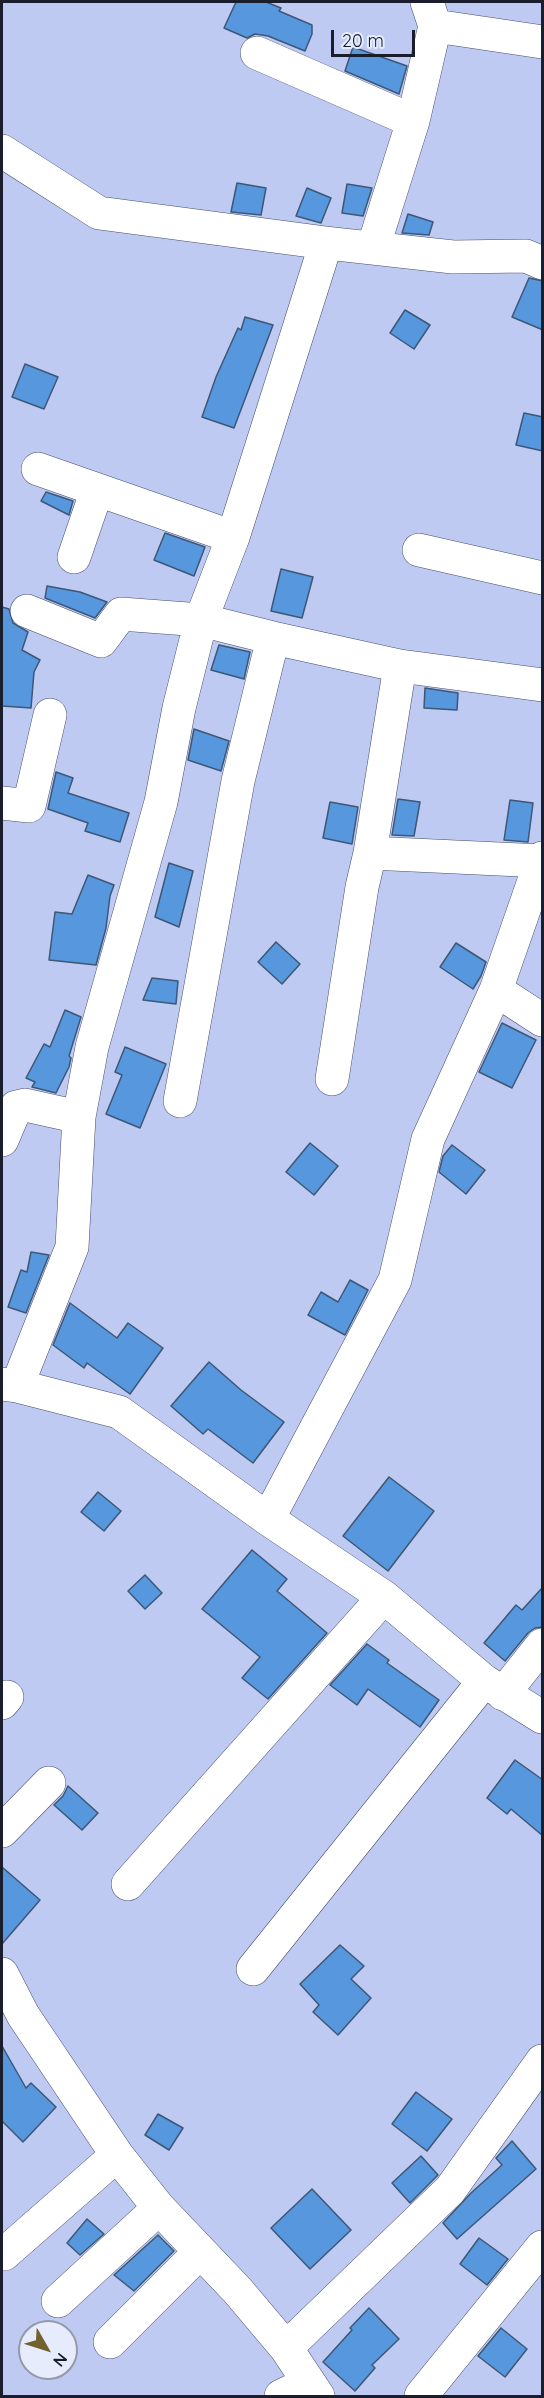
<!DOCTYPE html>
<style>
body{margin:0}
#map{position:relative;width:544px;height:2398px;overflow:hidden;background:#bfcaf3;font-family:Quicksand,sans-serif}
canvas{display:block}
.frame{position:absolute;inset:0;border:3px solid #191d2c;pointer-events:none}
.north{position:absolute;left:18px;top:2320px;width:60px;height:60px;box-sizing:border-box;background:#e7ecfd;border:2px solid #9599a9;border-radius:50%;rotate:129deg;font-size:16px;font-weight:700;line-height:24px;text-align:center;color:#191d2c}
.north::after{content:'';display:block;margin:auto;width:21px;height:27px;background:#71612f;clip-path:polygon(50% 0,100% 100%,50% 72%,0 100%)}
.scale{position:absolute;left:331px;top:30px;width:84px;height:27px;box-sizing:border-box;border:3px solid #191d2c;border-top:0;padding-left:8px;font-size:18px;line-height:21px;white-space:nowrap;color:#191d2c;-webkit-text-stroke:4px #e7ecfd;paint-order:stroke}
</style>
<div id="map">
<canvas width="544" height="2398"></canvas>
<div class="frame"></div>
<div class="north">N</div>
<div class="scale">20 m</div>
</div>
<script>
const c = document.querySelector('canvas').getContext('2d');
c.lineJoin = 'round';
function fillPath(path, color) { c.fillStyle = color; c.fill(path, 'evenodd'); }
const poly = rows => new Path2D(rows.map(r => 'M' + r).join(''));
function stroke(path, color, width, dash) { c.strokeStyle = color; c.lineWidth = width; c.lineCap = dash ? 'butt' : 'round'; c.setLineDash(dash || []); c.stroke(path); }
const building = poly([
 [236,2,266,2,281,8,279,11,312,25,312,34,305,51,268,36,255,34,247,38,224,28,236,2],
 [353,47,407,66,399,94,345,71,353,47],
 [237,183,266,188,261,215,231,212,237,183],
 [347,184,372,188,363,216,342,213,347,184],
 [307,188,331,198,321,223,296,216,307,188],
 [408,214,433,222,429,235,402,233,408,214],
 [529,278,543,281,543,330,512,317,529,278],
 [405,310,430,325,414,349,390,333,405,310],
 [245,317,273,325,234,428,202,417,216,377,238,328,241,330,245,317],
 [25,364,58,377,44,409,12,397,25,364],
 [524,413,543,417,543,451,516,445,524,413],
 [46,492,73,501,69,515,41,501,46,492],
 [165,533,205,547,194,576,154,560,165,533],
 [281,569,313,577,302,618,271,611,281,569],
 [47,586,80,592,107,602,95,618,45,598,47,586],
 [2,607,9,609,13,623,28,632,22,650,40,660,34,672,31,708,2,706,2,607],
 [219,645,250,652,244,679,211,670,219,645],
 [425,688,458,693,457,710,424,708,425,688],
 [194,729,229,741,221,771,188,760,194,729],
 [56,772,73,778,68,793,129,813,120,842,85,831,88,823,48,809,56,772],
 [398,799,420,802,414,836,392,835,398,799],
 [510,800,533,803,528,842,504,840,510,800],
 [330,802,358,807,352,844,323,838,330,802],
 [169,863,193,871,179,927,155,917,169,863],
 [88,875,114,885,110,896,106,928,96,965,49,960,55,912,72,914,88,875],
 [276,942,300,964,282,984,258,962,276,942],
 [456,943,486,962,481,976,473,989,440,967,456,943],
 [152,978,178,981,176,1004,143,1000,152,978],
 [65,1010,81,1017,69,1056,71,1058,69,1067,56,1093,32,1087,35,1082,26,1078,44,1044,50,1047,65,1010],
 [502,1023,536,1040,512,1088,479,1072,502,1023],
 [125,1047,166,1064,140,1128,106,1114,122,1075,115,1072,125,1047],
 [310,1143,338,1166,314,1195,286,1172,310,1143],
 [452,1145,485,1170,466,1194,439,1172,443,1156,452,1145],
 [31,1252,49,1255,26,1313,8,1307,21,1270,27,1272,31,1252],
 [350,1280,368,1290,345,1335,308,1315,321,1292,338,1302,350,1280],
 [70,1303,117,1338,128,1323,163,1348,130,1394,87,1363,84,1368,53,1345,70,1303],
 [209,1362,241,1390,284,1422,253,1463,208,1429,203,1434,171,1406,209,1362],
 [389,1477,434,1511,388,1571,343,1536,389,1477],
 [98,1492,121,1511,104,1531,81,1512,98,1492],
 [252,1550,287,1579,277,1591,327,1633,268,1699,242,1678,260,1657,202,1609,252,1550],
 [145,1575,162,1593,145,1609,128,1591,145,1575],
 [543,1587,543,1627,535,1628,528,1633,505,1661,484,1643,516,1605,522,1610,543,1587],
 [367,1644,389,1660,387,1663,439,1700,420,1727,368,1689,357,1705,330,1685,367,1644],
 [515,1760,543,1780,543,1836,511,1809,507,1814,487,1798,515,1760],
 [68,1786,98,1813,82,1830,54,1805,63,1796,68,1786],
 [2,1867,40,1900,2,1944,2,1867],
 [340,1945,364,1966,351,1979,371,1998,338,2035,313,2012,319,2005,300,1984,340,1945],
 [2,2046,26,2088,31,2083,56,2107,23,2142,2,2121,2,2046],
 [416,2092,452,2119,427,2151,392,2124,416,2092],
 [158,2114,183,2128,169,2150,145,2135,158,2114],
 [512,2141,536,2169,457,2239,443,2223,471,2193,502,2165,496,2158,512,2141],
 [421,2156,438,2175,410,2203,392,2183,421,2156],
 [312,2189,351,2230,310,2269,271,2228,312,2189],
 [87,2219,104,2234,80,2255,67,2243,87,2219],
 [158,2235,174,2251,134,2291,114,2275,158,2235],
 [479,2238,508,2259,487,2285,460,2264,479,2238],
 [369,2308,399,2339,372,2365,375,2368,355,2391,323,2362,352,2330,350,2328,369,2308],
 [501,2328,527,2349,505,2377,478,2356,501,2328]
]);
fillPath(building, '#5797de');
stroke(building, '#3d5775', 1.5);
const minor = poly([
 [435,26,542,42],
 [257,53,413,121],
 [2,151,99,213,326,243,453,257,526,256,542,263],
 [373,248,413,121,435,26,427,2],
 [38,469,233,537],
 [419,550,542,578],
 [74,557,97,490],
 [27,611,101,641,121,614,201,620,273,638,400,666,542,685],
 [2,803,29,806,50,715],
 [370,853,542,861],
 [542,858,496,990,542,1020],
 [332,1079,362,887,370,853,400,666],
 [180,1101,238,781,273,638],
 [2,1140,16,1107,25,1105,79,1117],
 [2,1384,17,1386,119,1412,268,1519,384,1597,484,1681,542,1717],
 [17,1386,72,1247,79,1117,92,1047,161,802,179,708,201,620,233,537,326,243],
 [268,1519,395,1280,428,1139,496,990],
 [503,1694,542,1645],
 [2,1703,7,1697],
 [2,1831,49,1783],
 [128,1884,384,1597],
 [253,1969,484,1681],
 [2,1974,23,2015,117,2155,159,2208,238,2291,286,2348,318,2396],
 [4,2254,117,2155],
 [58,2301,159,2208],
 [110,2342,200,2252],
 [286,2348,450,2190,542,2061],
 [281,2396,308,2383],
 [421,2396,542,2247]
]);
stroke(minor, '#444d6f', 34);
stroke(minor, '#fff', 33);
</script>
